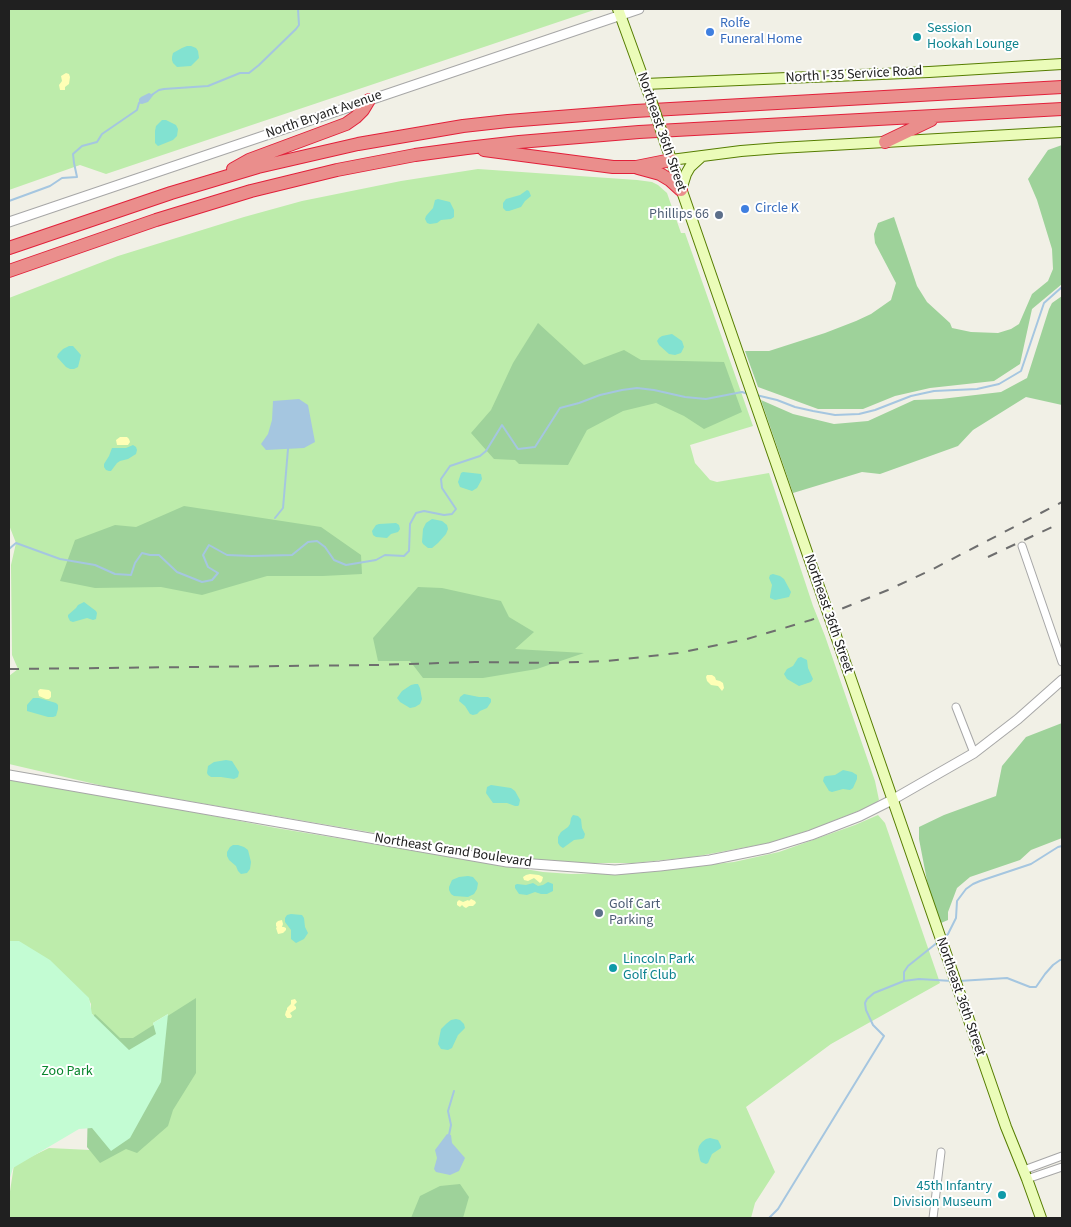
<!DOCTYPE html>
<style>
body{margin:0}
#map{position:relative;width:1071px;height:1227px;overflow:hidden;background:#f1f0e6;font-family:"Source Sans 3",sans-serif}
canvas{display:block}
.frame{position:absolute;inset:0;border:10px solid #202020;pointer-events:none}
</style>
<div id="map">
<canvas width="1071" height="1227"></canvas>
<div class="frame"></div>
</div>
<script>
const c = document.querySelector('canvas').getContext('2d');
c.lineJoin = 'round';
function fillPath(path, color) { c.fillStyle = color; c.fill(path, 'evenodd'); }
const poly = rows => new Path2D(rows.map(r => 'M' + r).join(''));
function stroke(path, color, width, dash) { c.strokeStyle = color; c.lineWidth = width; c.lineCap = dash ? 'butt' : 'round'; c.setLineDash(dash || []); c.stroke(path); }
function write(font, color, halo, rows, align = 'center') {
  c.font = font + ' "Source Sans 3",sans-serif'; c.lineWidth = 4; c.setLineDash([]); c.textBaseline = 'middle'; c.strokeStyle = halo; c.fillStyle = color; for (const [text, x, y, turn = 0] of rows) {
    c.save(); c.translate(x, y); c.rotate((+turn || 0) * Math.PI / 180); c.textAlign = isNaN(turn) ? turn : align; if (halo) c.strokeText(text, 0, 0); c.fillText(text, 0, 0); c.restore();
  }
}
fillPath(poly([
 [9,9,597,9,106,174,80,165,9,190],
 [478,169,637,180,652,182,658,185,667,193,681,233,685,233,753,426,690,445,695,463,710,480,717,482,769,473,813,606,825,636,875,781,879,800,871,806,813,829,769,843,693,857,634,863,571,863,542,861,451,846,112,788,9,764,9,676,18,669,12,655,11,565,16,543,9,525,9,298,118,256,244,217,302,201,401,181],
 [9,780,151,804,276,828,543,872,571,874,632,873,734,862,779,852,855,825,878,815,885,823,940,983,831,1044,746,1107,775,1172,755,1203,751,1218,9,1218,9,1198,14,1165,49,1148,111,1151,168,1014,153,1023,156,1034,129,1051,92,1014,91,1015,91,1004,89,1000,9,942]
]), '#bdecab');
fillPath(poly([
 [1062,145,1062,284,1032,309,1020,364,994,381,930,388,895,396,863,409,818,409,758,387,745,351,769,351,825,333,856,321,871,314,891,300,896,283,875,243,874,234,878,223,894,217,917,286,927,302,950,323,952,328,971,332,998,333,1011,329,1019,324,1032,294,1048,281,1053,269,1052,249,1037,200,1028,179,1048,150],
 [1062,296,1062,405,1026,397,973,430,958,446,880,474,862,472,793,493,761,400,793,414,834,424,868,421,914,400,941,399,1001,392,1027,378,1049,309,1052,303],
 [538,323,584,365,624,350,641,360,724,362,742,412,704,429,684,416,656,403,623,411,587,430,568,465,519,464,515,460,494,459,471,433,491,410,513,363],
 [184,506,321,527,361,555,362,574,323,576,267,576,202,595,161,587,95,588,60,581,75,540,115,525,136,527],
 [418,587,442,588,501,601,509,617,534,632,515,649,584,653,537,669,483,678,423,678,410,661,378,661,373,638],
 [1062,723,1062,838,1031,850,1020,860,970,877,957,888,948,912,948,920,941,923,928,886,919,839,919,827,944,815,996,796,1002,766,1026,737],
 [196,998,196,1073,173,1110,168,1126,137,1153,126,1149,100,1163,87,1147,90,1020,95,1014,120,1038,133,1038],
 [460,1184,469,1197,463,1218,411,1218,420,1196,440,1186]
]), '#9ed29a');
fillPath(poly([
 [66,73,69,74,70,77,69,84,65,87,65,90,60,90,59,85,62,81,61,76],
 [120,437,127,437,129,439,130,442,128,445,117,445,116,440],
 [707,675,712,675,715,677,716,680,720,681,723,683,724,688,722,691,718,686,711,685,707,681,706,677],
 [40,689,49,690,51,692,51,697,49,699,46,699,39,696,38,691],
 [530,874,539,875,543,877,542,881,540,883,534,878,528,881,524,880,523,877,526,875],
 [471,899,475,901,476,903,473,906,469,906,466,908,464,907,462,905,460,907,457,905,457,902,459,900,463,902,468,900,469,901],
 [282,920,283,924,282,927,284,927,286,928,286,930,283,933,278,934,276,928,277,927,276,926,276,923,278,921],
 [295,999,297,1002,294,1005,296,1007,296,1009,290,1013,292,1016,291,1018,287,1018,285,1015,286,1011,287,1010,287,1008,291,1004,291,1000]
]), '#ffffb6');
fillPath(poly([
 [9,941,19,941,50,960,89,998,92,1014,129,1050,156,1034,153,1023,168,1014,161,1082,130,1138,111,1151,92,1128,79,1129,13,1168,9,1181]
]), '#c3fcd3');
fillPath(poly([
 [187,46,191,46,196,48,198,51,199,58,191,66,177,67,173,63,172,60,172,57,173,53,182,48],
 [162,120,166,120,176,125,178,129,177,136,173,140,158,146,155,143,155,131,156,126],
 [527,190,529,191,531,196,525,201,521,207,509,211,506,211,503,208,503,203,506,199,520,195],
 [438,199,450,202,454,210,454,217,451,219,441,220,437,223,430,224,427,223,425,219,426,216,433,208,435,200],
 [672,334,682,341,684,347,681,353,675,355,669,354,659,345,657,341,659,338,662,336],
 [69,346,73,346,81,355,78,367,74,369,70,369,66,367,57,357,58,354,63,349],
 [133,445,136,447,137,450,136,454,128,459,120,461,117,463,111,471,109,471,106,470,104,467,104,464,109,456,112,448,126,448],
 [463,472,481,474,482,479,477,488,472,491,460,487,458,482,461,473],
 [432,519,442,521,447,525,448,529,446,534,438,543,432,548,428,548,423,544,422,542,423,529,426,523],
 [396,523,399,525,400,529,398,532,391,534,387,538,376,537,373,535,372,531,376,525,379,524],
 [773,574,780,576,784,579,791,592,789,597,775,600,770,598,770,596,772,585,769,578,770,575],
 [84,602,96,611,97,613,96,619,93,620,87,618,73,622,70,621,68,617,68,615,76,608,78,605],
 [801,657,807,660,808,668,813,679,811,682,799,686,787,679,784,674,787,669,793,666,798,658],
 [415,684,418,684,420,688,422,699,420,704,415,707,410,708,400,702,397,698,402,691,411,685],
 [464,694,479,697,488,697,491,699,491,702,487,708,480,711,477,714,473,715,470,714,465,706,459,701,460,697],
 [33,698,39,698,56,703,58,705,58,709,56,716,53,717,48,717,27,711,27,705],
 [226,760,232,761,239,772,238,777,234,779,221,777,211,777,208,775,207,773,208,766,214,762],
 [843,770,852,772,857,775,857,779,853,788,850,790,843,789,832,792,829,791,823,781,824,777,826,776,835,775],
 [491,785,511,788,515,791,520,800,519,805,518,806,515,806,507,803,493,803,486,793,487,787],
 [573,815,578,816,581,819,582,828,585,834,584,838,582,839,574,840,563,848,560,846,558,843,558,837,561,832,568,827,570,824,571,818],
 [233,845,238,845,244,847,248,850,251,862,250,869,247,873,241,874,238,871,236,866,229,860,227,856,227,852,230,847],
 [468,876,473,877,478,883,477,889,474,894,468,897,454,896,451,894,449,890,449,887,452,880,459,877],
 [548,882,553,884,553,891,547,894,541,894,535,892,527,895,519,894,515,888,515,885,517,884,526,885,533,883,538,886,543,885],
 [291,914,302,915,304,918,305,927,308,933,304,939,296,943,291,939,291,930,285,922,285,918,287,915],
 [456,1019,460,1020,464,1024,465,1028,458,1035,452,1048,448,1050,441,1049,438,1044,441,1029,446,1024,451,1020],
 [710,1138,718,1140,721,1146,721,1148,712,1154,708,1163,706,1164,701,1162,700,1160,698,1150,699,1146,702,1142,706,1139]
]), '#82e2d1');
fillPath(poly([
 [149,93,151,94,155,93,148,102,142,104,139,103,139,99,141,97],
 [299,399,308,405,315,442,304,448,266,450,261,444,268,434,272,420,273,401],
 [447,1134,451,1135,452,1143,465,1158,459,1171,450,1175,436,1172,434,1169,437,1158,435,1150]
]), '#a5c6e0');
stroke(poly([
 [153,94,159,90,164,89,208,86,240,73,249,73,259,65,296,29,299,25,298,9],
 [9,201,50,186,62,178,77,177,74,163,73,154,82,146,97,142,102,134,137,110,139,103,141,102],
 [756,395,777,400,795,407,813,411,835,415,859,414,875,410,911,396,934,391,977,389,999,384,1021,371,1044,303,1062,287],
 [275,518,283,508,288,449],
 [9,549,16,543,60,559,95,565,115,574,131,575,135,563,142,553,150,555,159,555,177,572,202,582,212,580,218,573,208,567,203,555,209,545,227,555,252,556,292,555,308,542,317,541,325,547,334,560,346,565,376,560,385,555,404,556,409,551,410,524,416,513,424,511,444,515,452,514,456,509,442,488,441,479,450,466,480,456,486,451,502,425,518,449,535,447,560,408,579,403,600,395,622,390,637,388,654,390,685,397,706,399,742,392,748,394],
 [944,938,948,934,956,918,957,901,966,889,973,884,980,881,1031,864,1058,847,1062,846],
 [904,981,904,972,908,966,938,942],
 [959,981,1007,978,1030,987,1036,987,1045,974,1053,965,1060,960,1062,960],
 [449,1135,451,1125,448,1111,454,1091],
 [769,1218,778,1209,884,1036,873,1025,866,1010,865,1003,867,999,874,993,904,981,919,979,952,981]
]), '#a5c6e0', 2);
const minor = poly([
 [1022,546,1062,662],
 [956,707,974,753],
 [1024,1170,1062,1156],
 [1027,1179,1062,1167],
 [933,1218,941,1152]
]);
const tertiary = poly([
 [9,222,639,9],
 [9,775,507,862,615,870,660,866,710,860,769,848,811,835,860,816,892,800,974,753,1018,719,1062,680]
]);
const secondary = poly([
 [618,9,651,100],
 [645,84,929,72,1062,64],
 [666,145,1006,1127,1027,1179,1041,1218],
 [671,160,741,151,779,148,1062,132],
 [681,190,686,174,690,167,702,156]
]);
const motorway = poly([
 [885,142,931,120],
 [484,150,613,167,636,167,671,160],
 [638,168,660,174,670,180,681,190],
 [233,169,249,160,346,124,356,117,363,110,369,100],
 [9,248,171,193,258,167,358,144,463,126,508,121,635,111,1062,87],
 [9,271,156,220,251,191,337,170,415,155,467,148,519,142,639,132,1062,109]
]);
stroke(minor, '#a7a7a7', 9);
stroke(tertiary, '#a7a7a7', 11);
stroke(secondary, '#567d01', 12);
stroke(motorway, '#e2203a', 14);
stroke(minor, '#fff', 7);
stroke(tertiary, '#fff', 9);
stroke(secondary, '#ebfcb9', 10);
stroke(motorway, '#ea8e8c', 12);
stroke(poly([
 [988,557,1052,527],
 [9,669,375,665,475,662,550,663,607,661,678,653,747,639,811,620,841,609,888,590,931,570,1062,502]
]), '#6e6e6e', 2, [10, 10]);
const secondaryBridge = poly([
 [651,100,666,145]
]);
stroke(secondaryBridge, '#567d01', 12, []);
stroke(secondaryBridge, '#ebfcb9', 10);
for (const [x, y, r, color] of [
 [710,32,5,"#3f7fe0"],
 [917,37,5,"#0f9aa8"],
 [745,209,5,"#3f7fe0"],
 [719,215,5,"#5c6f8a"],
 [599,913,5,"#5c6f8a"],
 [613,968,5,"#0f9aa8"],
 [1002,1195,5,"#0f9aa8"]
]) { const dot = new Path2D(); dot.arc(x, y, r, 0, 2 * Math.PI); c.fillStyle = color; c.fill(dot); stroke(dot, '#fff', 2); }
write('14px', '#366cbe', '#fff', [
 ["Rolfe",720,24],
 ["Funeral Home",720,40],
 ["Circle K",755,209]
], 'left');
write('14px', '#0d838f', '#fff', [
 ["Session",927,29],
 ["Hookah Lounge",927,45],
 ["Lincoln Park",623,960],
 ["Golf Club",623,976],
 ["45th Infantry",992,1187,"right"],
 ["Division Museum",992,1203,"right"]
], 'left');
write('14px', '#202020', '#fff', [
 ["North I-35 Service Road",854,75,-3],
 ["North Bryant Avenue",324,115,-19],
 ["Northeast 36th Street",661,132,71],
 ["Northeast 36th Street",828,614,71],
 ["Northeast Grand Boulevard",453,851,9],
 ["Northeast 36th Street",960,997,71]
]);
write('14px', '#4e5e75', '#fff', [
 ["Phillips 66",709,215],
 ["Golf Cart",609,905,"left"],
 ["Parking",609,921,"left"]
], 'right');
write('14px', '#08852c', '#fff', [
 ["Zoo Park",67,1072]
]);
</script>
